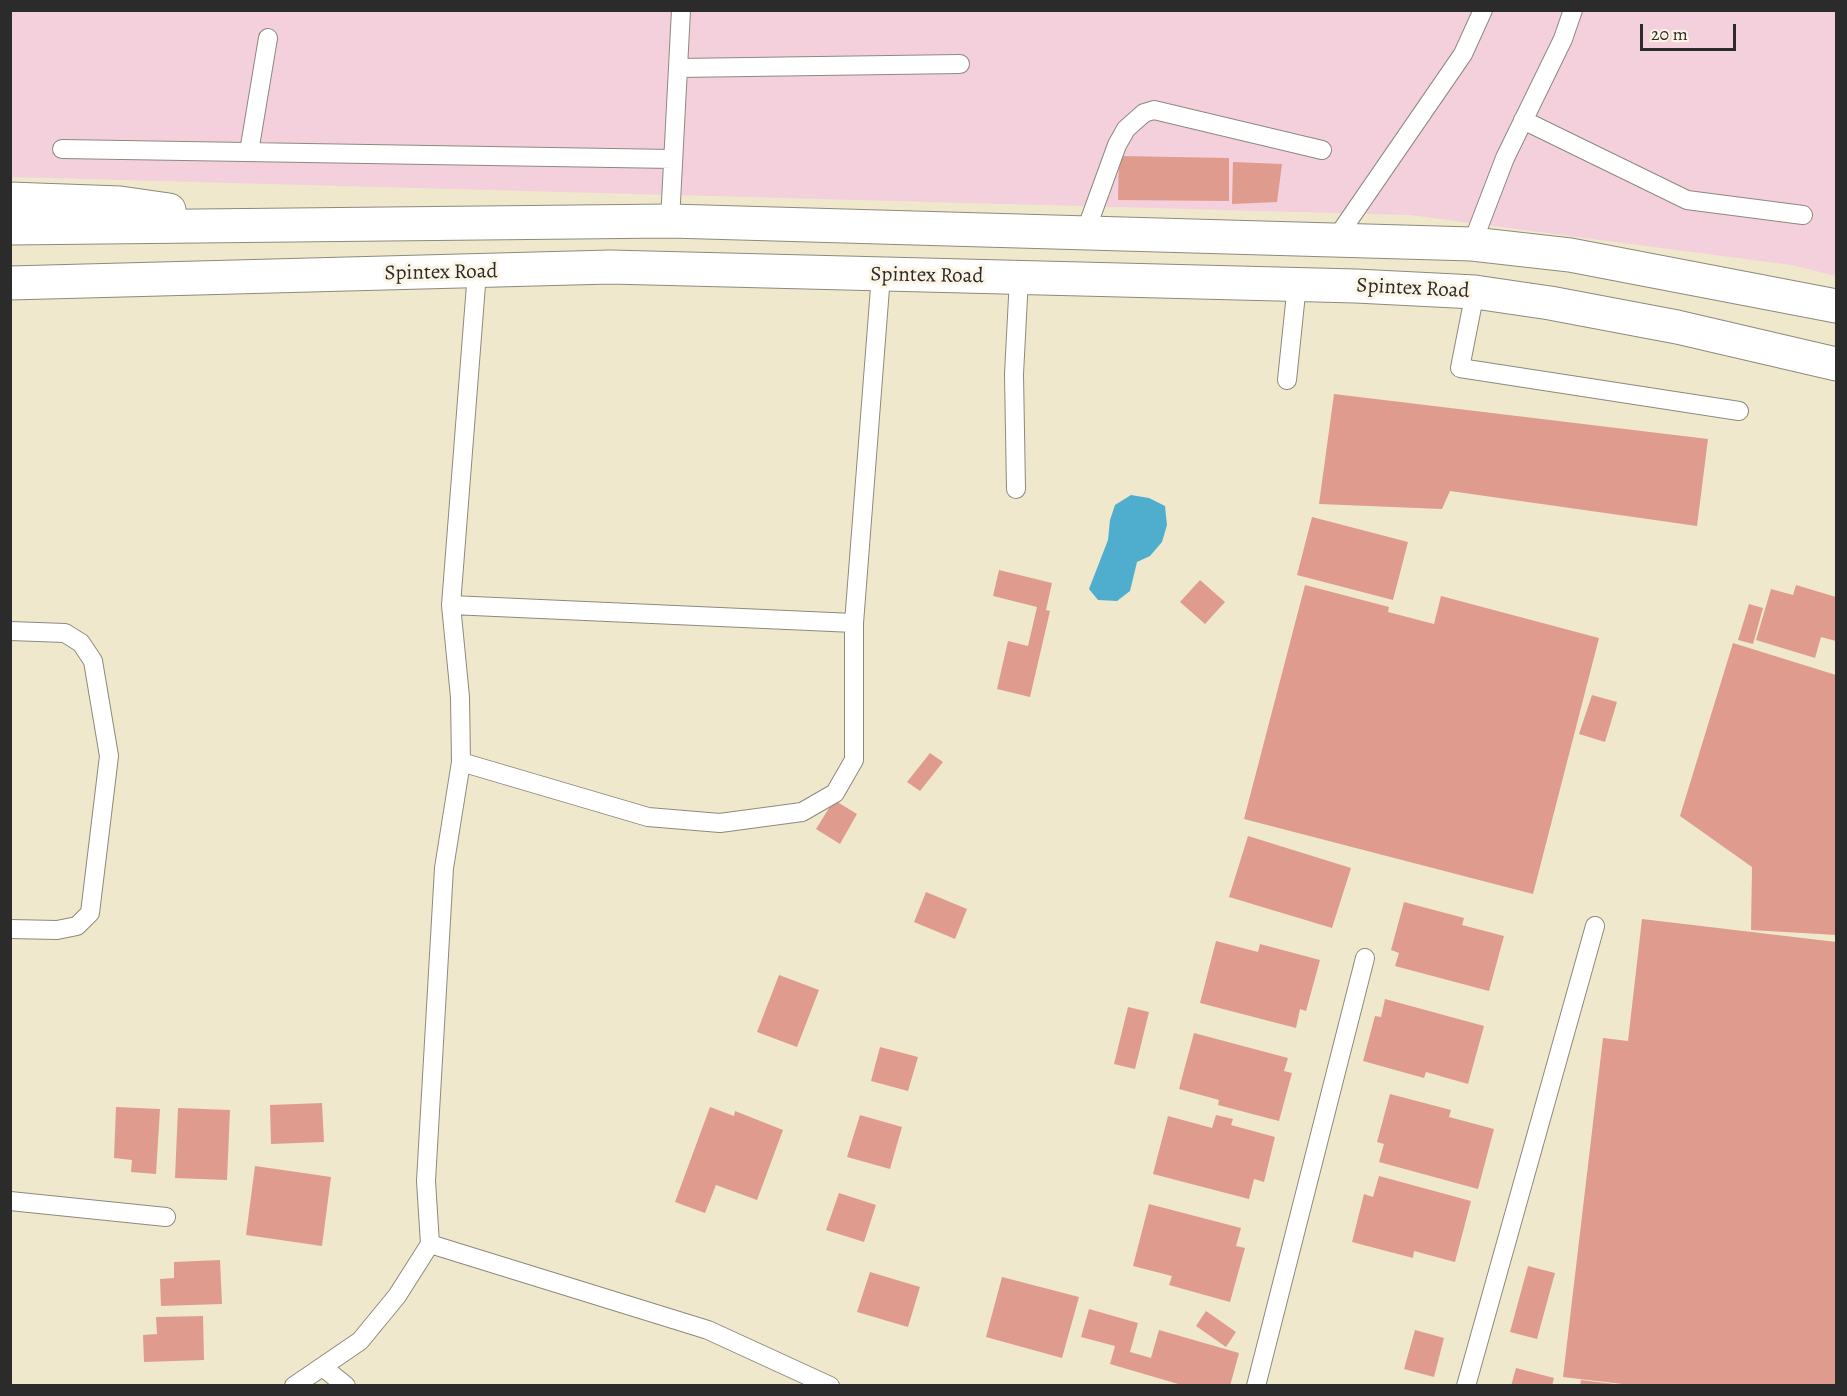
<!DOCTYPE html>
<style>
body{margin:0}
#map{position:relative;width:1847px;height:1396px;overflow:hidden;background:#efe8cc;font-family:Alegreya,serif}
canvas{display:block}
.frame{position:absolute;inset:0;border:12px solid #2b2b2b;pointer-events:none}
.scale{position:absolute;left:1640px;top:24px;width:96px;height:27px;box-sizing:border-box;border:3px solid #2b2b2b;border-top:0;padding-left:8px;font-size:18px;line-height:21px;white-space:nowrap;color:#2b2b2b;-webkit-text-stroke:4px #fcf5e5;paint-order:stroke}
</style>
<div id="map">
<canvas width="1847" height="1396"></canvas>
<div class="frame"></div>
<div class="scale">20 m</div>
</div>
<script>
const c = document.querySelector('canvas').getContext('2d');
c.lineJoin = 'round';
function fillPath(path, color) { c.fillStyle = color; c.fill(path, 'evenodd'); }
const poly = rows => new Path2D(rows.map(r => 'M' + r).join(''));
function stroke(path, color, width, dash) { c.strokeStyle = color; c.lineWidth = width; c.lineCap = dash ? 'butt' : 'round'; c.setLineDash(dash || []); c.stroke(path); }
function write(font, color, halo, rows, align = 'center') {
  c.font = font + ' Alegreya,serif'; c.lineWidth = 6; c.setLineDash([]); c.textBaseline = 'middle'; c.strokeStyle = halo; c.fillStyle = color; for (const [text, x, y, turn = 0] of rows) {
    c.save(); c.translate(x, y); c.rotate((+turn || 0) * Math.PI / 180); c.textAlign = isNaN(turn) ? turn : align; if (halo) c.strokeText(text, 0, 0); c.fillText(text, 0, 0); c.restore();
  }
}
fillPath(poly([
 [11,11,1836,11,1836,276,1791,265,1410,215,11,177]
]), '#f4cfdc');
fillPath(poly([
 [1131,495,1149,498,1165,506,1167,525,1162,542,1150,556,1137,562,1130,591,1117,601,1098,600,1089,589,1108,540,1110,520,1115,505]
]), '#4faece');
fillPath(poly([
 [1119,156,1229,158,1229,201,1118,200],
 [1233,162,1282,164,1277,202,1232,204],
 [1334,394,1708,439,1697,526,1450,491,1442,509,1319,504],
 [1312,517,1408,542,1393,600,1297,575],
 [999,570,1052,583,1046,610,1050,611,1030,697,997,689,1008,641,1028,646,1037,607,993,596],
 [1200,580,1225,602,1205,624,1180,602],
 [1305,585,1389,607,1388,612,1434,624,1441,596,1599,638,1533,894,1244,819],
 [1796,585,1836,597,1836,641,1821,637,1815,658,1756,640,1771,589,1793,595],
 [1749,604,1763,608,1753,644,1738,640],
 [1733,643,1836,675,1836,935,1751,930,1752,867,1680,816],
 [1592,695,1617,702,1605,742,1579,734],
 [930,753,943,762,920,791,907,782],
 [834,800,857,814,840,844,816,829],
 [1248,836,1351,868,1332,928,1229,897],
 [926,892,967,909,955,939,914,922],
 [1404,902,1464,918,1462,925,1504,936,1489,991,1395,966,1399,953,1391,950],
 [1642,919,1836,942,1836,1386,1639,1386,1563,1377,1603,1038,1628,1041],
 [1216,941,1258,952,1260,944,1320,960,1306,1011,1300,1009,1296,1028,1200,1003],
 [779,975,819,990,797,1047,757,1032],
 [1385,999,1484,1026,1468,1084,1426,1072,1424,1078,1363,1061,1375,1016,1381,1017],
 [1128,1007,1149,1012,1135,1069,1114,1064],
 [1194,1033,1288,1058,1284,1071,1292,1073,1279,1121,1218,1105,1219,1100,1179,1089],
 [880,1047,918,1057,908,1091,871,1081],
 [1390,1094,1451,1110,1449,1117,1494,1129,1478,1189,1379,1162,1384,1144,1377,1142],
 [322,1103,324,1142,271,1144,270,1105],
 [116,1107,160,1109,156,1174,131,1172,132,1160,114,1158],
 [710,1107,734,1116,735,1111,783,1130,757,1200,716,1185,705,1213,675,1202],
 [178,1108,230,1110,227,1180,175,1178],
 [860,1115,902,1127,890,1169,847,1157],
 [1216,1115,1233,1119,1231,1125,1275,1137,1264,1182,1254,1179,1249,1199,1153,1174,1168,1116,1212,1128],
 [255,1166,331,1177,322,1246,246,1235],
 [1379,1176,1471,1201,1455,1262,1414,1251,1413,1258,1352,1242,1364,1194,1373,1197],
 [839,1193,876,1205,864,1242,826,1230],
 [1149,1204,1241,1228,1236,1246,1245,1248,1230,1302,1169,1285,1172,1276,1133,1266],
 [220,1260,222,1304,161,1306,160,1279,174,1278,174,1262],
 [1528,1266,1555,1273,1537,1339,1510,1332],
 [870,1272,920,1287,908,1327,857,1312],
 [1002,1277,1079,1297,1062,1358,986,1337],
 [1089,1309,1138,1323,1130,1352,1151,1358,1159,1330,1239,1353,1230,1386,1185,1386,1110,1364,1115,1346,1081,1337],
 [1206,1311,1236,1332,1226,1347,1196,1326],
 [203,1316,204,1360,144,1362,143,1335,157,1334,156,1317],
 [1415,1330,1444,1338,1434,1377,1404,1369],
 [1516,1368,1554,1378,1552,1386,1511,1386],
 [1581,1380,1614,1384,1614,1386,1580,1386]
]), '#df9c8e');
const lane = poly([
 [678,68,960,64],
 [1523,120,1687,200,1803,215],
 [62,149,673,159],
 [249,152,268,38],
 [670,221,681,10],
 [1085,233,1117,145,1126,129,1144,113,1154,110,1322,150],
 [1335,240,1463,54,1483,10],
 [1472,244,1505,158,1563,39,1573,10],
 [1475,292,1460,368,1739,411],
 [1287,380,1297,284],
 [1016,489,1014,374,1019,278],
 [451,605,854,623],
 [10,631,65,633,81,643,93,661,109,756,90,913,77,926,57,930,10,929],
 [461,762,648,817,720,823,802,812,835,793,854,760,854,623,881,275],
 [10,1201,166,1217],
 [430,1244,708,1330,830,1386],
 [324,1368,346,1386],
 [294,1386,360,1341,397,1296,430,1244,426,1181,444,868,461,762,460,697,451,605,477,272],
 [1256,1386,1365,958],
 [1466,1386,1595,926]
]);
const secondary = poly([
 [10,199,120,203,169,210],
 [10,228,670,221,1472,244,1570,255,1836,306],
 [10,283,610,267,1356,286,1475,292,1550,303,1677,327,1836,364]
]);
stroke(lane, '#8d8a7c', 20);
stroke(secondary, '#8d8a7c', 35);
stroke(lane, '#fff', 18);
stroke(secondary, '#fff', 33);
write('21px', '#2b2b2b', '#fcf5e5', [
 ["Spintex Road",441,273,-1],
 ["Spintex Road",927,276,1],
 ["Spintex Road",1413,289,3]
]);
</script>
